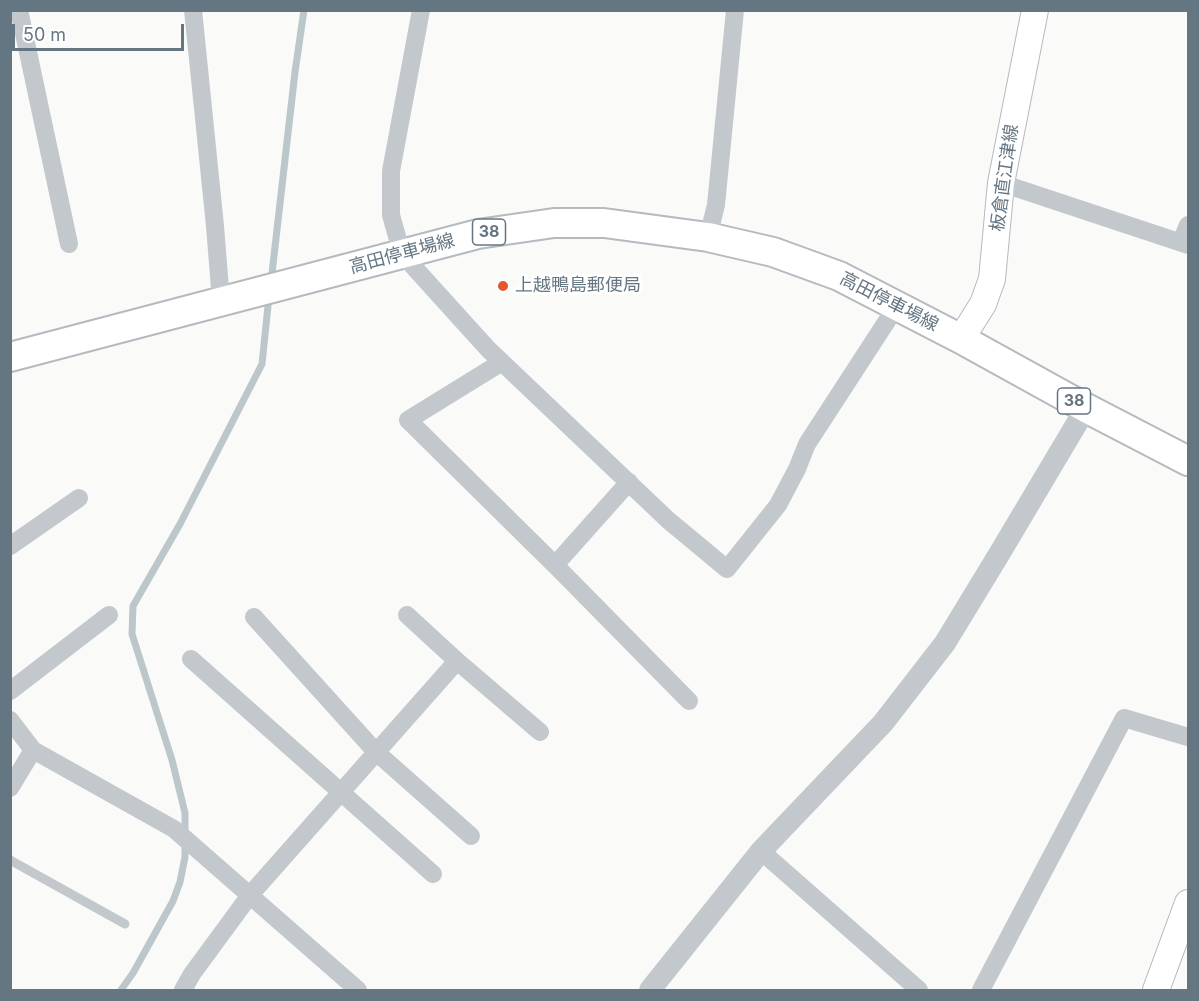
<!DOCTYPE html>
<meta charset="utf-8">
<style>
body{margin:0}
#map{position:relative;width:1199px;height:1001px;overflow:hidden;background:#fafaf8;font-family:Inter,sans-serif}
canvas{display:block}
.frame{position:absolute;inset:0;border:12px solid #657683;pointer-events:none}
.scale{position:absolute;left:12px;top:24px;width:172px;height:27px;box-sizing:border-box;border:3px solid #657683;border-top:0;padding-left:8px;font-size:18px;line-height:21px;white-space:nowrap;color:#657683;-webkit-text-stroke:4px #fff;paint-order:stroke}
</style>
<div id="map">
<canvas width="1199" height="1001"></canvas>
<div class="frame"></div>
<div class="scale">50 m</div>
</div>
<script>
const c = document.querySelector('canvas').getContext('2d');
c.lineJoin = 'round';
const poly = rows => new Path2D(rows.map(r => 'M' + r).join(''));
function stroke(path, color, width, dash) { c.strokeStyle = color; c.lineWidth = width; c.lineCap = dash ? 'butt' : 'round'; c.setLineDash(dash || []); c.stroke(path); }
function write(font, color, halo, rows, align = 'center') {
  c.font = font + ' Inter,"Noto Sans JP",sans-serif'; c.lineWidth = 6; c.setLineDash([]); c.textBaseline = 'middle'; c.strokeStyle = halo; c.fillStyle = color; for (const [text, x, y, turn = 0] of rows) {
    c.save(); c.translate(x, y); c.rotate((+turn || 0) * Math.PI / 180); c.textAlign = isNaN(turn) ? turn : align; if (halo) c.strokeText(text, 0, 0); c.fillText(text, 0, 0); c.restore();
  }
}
stroke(poly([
 [271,282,295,72,304,10],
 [121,990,133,973,173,901,180,882,185,857,185,813,172,760,132,634,133,606,180,524,262,364,269,296]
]), '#bbc7cb', 7);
const secondary = poly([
 [961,339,983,304,992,279,1001,183,1035,10],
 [1156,990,1188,903]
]);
const primary = poly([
 [10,357,478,234,554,223,604,223,708,237,773,252,839,276,961,339,1086,408,1188,461]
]);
stroke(secondary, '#b3babf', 28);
stroke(primary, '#b5babe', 32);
stroke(poly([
 [10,860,125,924]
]), '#c3c8cc', 9);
stroke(poly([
 [19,10,69,244],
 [193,10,215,226,221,301],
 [421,10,391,171,391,215,402,254,488,349,668,520,727,569,778,505,797,469,807,444,896,307],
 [1001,183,1188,245],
 [708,237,716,205,735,10],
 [1181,242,1188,225],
 [502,362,408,420,555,565,629,482],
 [10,546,79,498],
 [555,565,689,701],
 [407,615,457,661],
 [254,617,376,752,471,836],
 [191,659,433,874],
 [10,691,109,615],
 [10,720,33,750,174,829,358,990],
 [10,788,33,750],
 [761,851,919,990],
 [183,990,192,974,250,895,457,661,540,732],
 [981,990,1124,718,1188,737]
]), '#c3c8cc', 18);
stroke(poly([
 [650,990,761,851,883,723,945,643,998,556,1086,408]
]), '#c3c8cc', 22);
stroke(secondary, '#fff', 26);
stroke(primary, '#fff', 28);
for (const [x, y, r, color] of [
 [503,286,6,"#e4572e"]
]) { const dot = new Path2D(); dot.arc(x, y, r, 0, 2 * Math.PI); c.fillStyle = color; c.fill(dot); stroke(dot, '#fff', 2); }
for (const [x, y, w] of [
 [489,232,33],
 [1074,401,33]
]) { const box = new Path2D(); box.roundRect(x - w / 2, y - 13, w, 26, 4.5); c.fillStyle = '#fff'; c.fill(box); stroke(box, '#657683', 1.5); }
write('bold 16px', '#657683', null, [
 ["38",489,232],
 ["38",1074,401]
]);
write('18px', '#657683', '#fff', [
 ["板倉直江津線",1005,178,-82],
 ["高田停車場線",402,254,-15],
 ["高田停車場線",889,302,27]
]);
write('18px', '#657683', '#fff', [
 ["上越鴨島郵便局",515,286]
], 'left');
</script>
